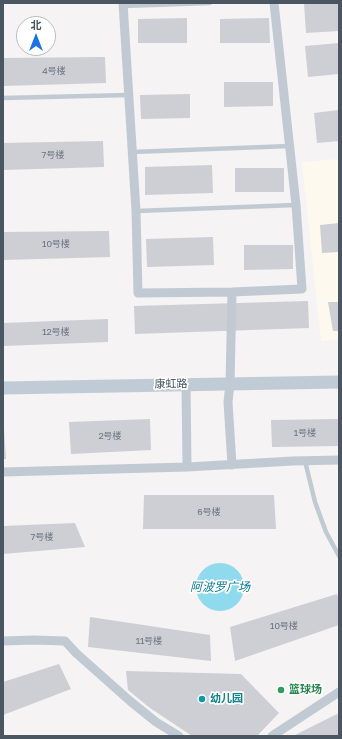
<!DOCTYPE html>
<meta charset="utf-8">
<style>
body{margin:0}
#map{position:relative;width:342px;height:739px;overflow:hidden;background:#f5f3f3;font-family:"Golos Text","Noto Sans SC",sans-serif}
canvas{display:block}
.frame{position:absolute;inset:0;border:4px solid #4a5661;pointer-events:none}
.north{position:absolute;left:16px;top:16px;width:40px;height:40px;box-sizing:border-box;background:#fff;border:1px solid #b7bbc0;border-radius:50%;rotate:0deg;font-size:11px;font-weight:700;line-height:16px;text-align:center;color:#4a5661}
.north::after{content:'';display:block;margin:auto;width:14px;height:18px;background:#1a73e8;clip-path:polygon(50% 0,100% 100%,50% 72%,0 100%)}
</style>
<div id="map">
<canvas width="342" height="739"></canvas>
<div class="frame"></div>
<div class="north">北</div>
</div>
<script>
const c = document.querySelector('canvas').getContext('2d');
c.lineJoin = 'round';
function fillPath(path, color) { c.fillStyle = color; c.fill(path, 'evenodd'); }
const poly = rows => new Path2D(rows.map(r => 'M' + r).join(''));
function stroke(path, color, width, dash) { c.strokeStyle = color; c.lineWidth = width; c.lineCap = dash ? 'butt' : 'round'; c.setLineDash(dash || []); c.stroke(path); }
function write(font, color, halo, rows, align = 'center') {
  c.font = font + ' "Golos Text","Noto Sans SC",sans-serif'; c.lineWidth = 3.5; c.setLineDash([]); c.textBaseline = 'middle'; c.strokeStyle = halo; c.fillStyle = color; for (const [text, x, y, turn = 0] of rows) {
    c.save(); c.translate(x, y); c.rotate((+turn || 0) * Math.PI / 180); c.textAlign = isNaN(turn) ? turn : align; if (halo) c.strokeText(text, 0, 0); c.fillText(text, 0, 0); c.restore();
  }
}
fillPath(poly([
 [339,159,339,340,321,341,302,162]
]), '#fdf9ef');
fillPath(poly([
 '196 587a24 24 0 1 1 48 0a24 24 0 1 1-48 0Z'
]), '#90daee');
fillPath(poly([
 [304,3,339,3,339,31,306,33],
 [187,18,187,43,138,43,138,19],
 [269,18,270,43,220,43,220,19],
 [339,43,339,74,308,77,305,46],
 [105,57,106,83,3,86,3,58],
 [224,82,273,82,273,106,224,107],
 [190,94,190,118,141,119,140,95],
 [339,110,339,141,317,143,314,113],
 [103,141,104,167,3,170,3,143],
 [212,165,213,193,145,195,145,167],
 [235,168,284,168,284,192,235,192],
 [339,223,339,252,322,253,320,225],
 [109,231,110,257,3,260,3,232],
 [213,237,214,265,147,267,146,239],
 [244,245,293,245,293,269,244,270],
 [308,301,309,328,135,334,134,306],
 [328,302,339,302,339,331,333,331],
 [108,319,108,342,3,346,3,323],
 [150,419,151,450,71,454,69,422],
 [339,419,339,446,272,447,271,420],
 [3,429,4,429,6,459,3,459],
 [144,495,274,495,276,529,143,529],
 [75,523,85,547,3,554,3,526],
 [337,594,339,599,339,625,235,661,230,627],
 [90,617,210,635,211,661,88,647],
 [59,664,71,689,3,715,3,682],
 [126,671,241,674,279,713,257,736,192,736,150,708,128,690],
 [339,713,339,736,293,736]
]), '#cdcfd5');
stroke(poly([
 [123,6,210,3],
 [3,98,129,95],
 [132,152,290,146],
 [136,211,296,205],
 [305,461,315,502,326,532,339,556]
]), '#c1cad2', 4.5);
stroke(poly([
 [123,3,136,211,138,293,232,292,230,384,228,402,232,465],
 [232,292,302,289,296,205,274,3],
 [186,384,187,467],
 [3,472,187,467,293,461,339,460],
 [3,641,34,640,65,641,76,653,130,701,156,722,179,736],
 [272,736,339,692]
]), '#c1cad2', 9);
stroke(poly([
 [3,388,339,382]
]), '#c1cbd6', 13);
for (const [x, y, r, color] of [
 [281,690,4,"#2e9e5b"],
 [202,699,4,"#0f9aa8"]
]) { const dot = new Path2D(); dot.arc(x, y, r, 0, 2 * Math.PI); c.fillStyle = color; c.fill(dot); stroke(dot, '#fff', 1.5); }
write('9px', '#6b747e', null, [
 ["4号楼",54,71],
 ["7号楼",53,155],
 ["10号楼",56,244],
 ["12号楼",56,332],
 ["1号楼",305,433],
 ["2号楼",110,436],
 ["6号楼",209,512],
 ["7号楼",42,537],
 ["10号楼",284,626],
 ["11号楼",149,641]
]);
write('11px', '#4a5661', '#fff', [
 ["康虹路",171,384,-1]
]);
write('bold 11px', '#27864d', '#fff', [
 ["篮球场",289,690]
], 'left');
write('bold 11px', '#0d838f', '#fff', [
 ["幼儿园",210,699]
], 'left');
write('italic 12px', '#0c7c9b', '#fff', [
 ["阿波罗广场",220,587]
]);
</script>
